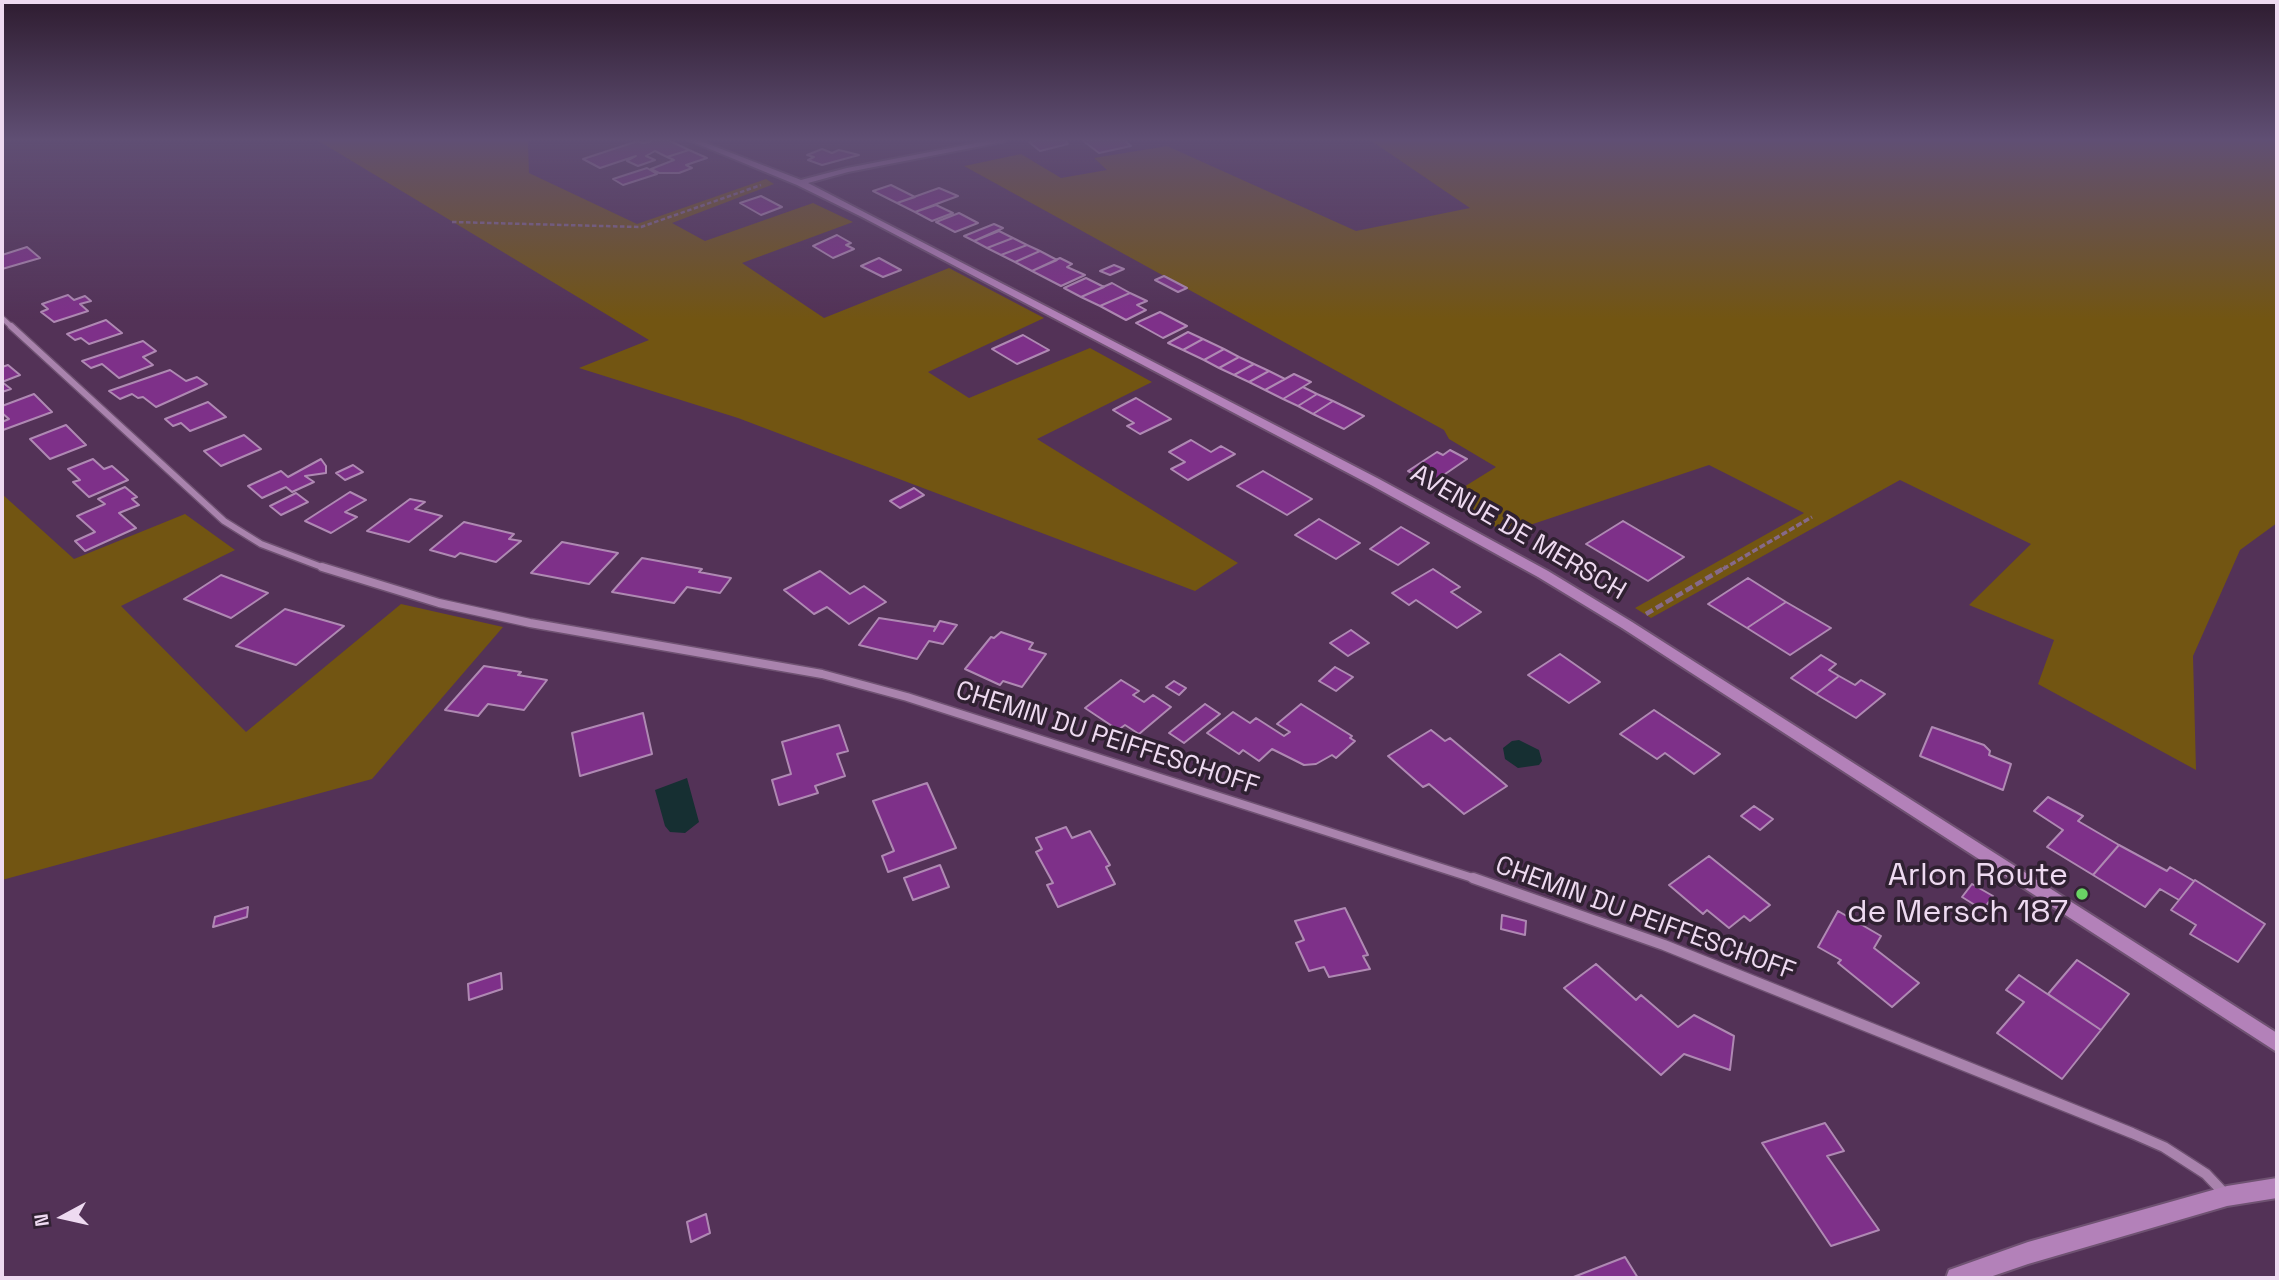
<!DOCTYPE html>
<style>
body{margin:0}
#map{position:relative;width:2279px;height:1280px;overflow:hidden;background:#533257;font-family:"Space Grotesk",sans-serif}
canvas{display:block}
.frame{position:absolute;inset:0;border:4px solid #eedaf1;pointer-events:none}
.north{position:absolute;left:28px;top:1182px;width:70px;height:70px;-webkit-text-stroke:5px #302132;paint-order:stroke;rotate:262deg;font-size:19px;font-weight:700;line-height:28px;text-align:center;color:#eedaf1}
.north::after{content:'';display:block;margin:auto;width:24px;height:32px;background:#eedaf1;clip-path:polygon(50% 0,100% 100%,50% 72%,0 100%)}
</style>
<div id="map">
<canvas width="2279" height="1280"></canvas>
<div class="frame"></div>
<div class="north">N</div>
</div>
<script>
const c = document.querySelector('canvas').getContext('2d');
c.lineJoin = 'round';
function fillPath(path, color) { c.fillStyle = color; c.fill(path, 'evenodd'); }
const poly = rows => new Path2D(rows.map(r => 'M' + r).join(''));
function stroke(path, color, width, dash) { c.strokeStyle = color; c.lineWidth = width; c.lineCap = dash ? 'butt' : 'round'; c.setLineDash(dash || []); c.stroke(path); }
function write(font, color, halo, rows, align = 'center') {
  c.font = font + ' "Space Grotesk",sans-serif'; c.lineWidth = 7; c.setLineDash([]); c.textBaseline = 'middle'; c.strokeStyle = halo; c.fillStyle = color; for (const [text, x, y, turn = 0] of rows) {
    c.save(); c.translate(x, y); c.rotate((+turn || 0) * Math.PI / 180); c.textAlign = isNaN(turn) ? turn : align; if (halo) c.strokeText(text, 0, 0); c.fillText(text, 0, 0); c.restore();
  }
}
fillPath(poly([
 [317,140,532,140,528,142,529,173,637,224,766,179,774,184,672,223,705,241,813,203,853,222,742,263,824,318,949,268,1044,318,928,372,969,398,1090,348,1152,382,1037,439,1238,563,1195,591,738,418,579,368,649,340],
 [1370,140,2277,140,2277,523,2240,550,2193,656,2196,770,2038,684,2054,640,1969,605,2031,544,1900,480,1651,618,1635,608,1804,513,1709,465,1527,526,1502,530,1443,500,1496,467,1449,439,1444,430,964,166,1021,154,1061,178,1107,170,1094,158,1167,146,1356,231,1470,208],
 [2,494,74,559,185,514,235,550,121,606,246,732,401,604,503,627,372,779,2,880]
]), '#725512');
fillPath(poly([
 [1519,740,1539,750,1542,761,1539,765,1518,768,1505,759,1503,748,1512,741],
 [687,778,699,822,685,833,670,832,665,826,655,790]
]), '#162f32');
const building = poly([
 [649,140,668,140,689,150,667,157,655,151,646,156,655,160,638,166,627,161,636,156,600,168,583,159,638,141,643,143,652,141,649,140],
 [1042,140,1065,140,1068,144,1040,151,1029,142,1042,140],
 [1082,140,1124,140,1131,146,1099,153,1082,140],
 [822,149,832,153,839,150,859,155,822,165,808,160,814,157,807,155,822,149],
 [689,150,707,158,686,165,692,168,679,173,659,173,651,169,674,160,667,157,689,150],
 [647,168,657,174,623,185,613,179,647,168],
 [891,185,915,197,897,203,873,191,891,185],
 [939,188,958,196,915,212,897,203,939,188],
 [761,196,782,207,761,215,740,203,761,196],
 [936,205,953,213,932,221,915,212,936,205],
 [959,213,978,223,955,232,936,222,959,213],
 [994,224,1003,228,974,241,964,236,994,224],
 [999,231,1013,238,987,248,974,241,999,231],
 [837,235,851,243,846,245,854,249,833,258,813,246,837,235],
 [1013,238,1027,245,1001,255,987,248,1013,238],
 [1027,245,1040,251,1015,262,1001,255,1027,245],
 [27,247,40,258,2,269,2,255,27,247],
 [1040,251,1057,260,1032,271,1015,262,1040,251],
 [879,258,901,270,883,277,861,266,879,258],
 [1060,258,1072,264,1067,267,1085,275,1061,286,1032,271,1060,258],
 [1114,265,1124,269,1110,275,1100,271,1114,265],
 [1164,276,1187,288,1178,292,1155,280,1164,276],
 [1086,278,1104,287,1081,297,1064,288,1086,278],
 [1112,283,1130,293,1100,306,1081,297,1112,283],
 [1130,293,1147,301,1137,305,1146,310,1126,320,1100,306,1130,293],
 [68,295,74,300,85,296,91,301,80,304,88,311,54,322,41,312,48,309,42,304,68,295],
 [1160,312,1187,326,1163,338,1136,323,1160,312],
 [106,320,122,333,89,344,81,338,75,340,67,334,106,320],
 [1188,332,1203,339,1183,350,1168,343,1188,332],
 [1023,335,1049,350,1017,364,992,349,1023,335],
 [1203,339,1224,349,1204,360,1183,350,1203,339],
 [143,341,156,351,143,357,153,365,119,378,102,364,91,368,82,361,143,341],
 [1224,349,1239,357,1219,368,1204,360,1224,349],
 [1239,357,1254,364,1234,375,1219,368,1239,357],
 [1254,364,1269,371,1249,382,1234,375,1254,364],
 [8,365,20,375,2,382,11,389,2,392,2,367,8,365],
 [170,370,186,381,197,377,207,384,156,407,143,397,138,398,132,394,120,399,109,391,170,370],
 [1269,371,1285,379,1265,390,1249,382,1269,371],
 [1294,374,1311,382,1283,399,1265,390,1294,374],
 [1303,387,1317,394,1298,406,1283,399,1303,387],
 [34,394,52,412,3,430,2,422,9,419,2,413,2,406,34,394],
 [1317,394,1333,401,1313,414,1298,406,1317,394],
 [1136,398,1171,419,1140,434,1127,426,1134,423,1113,410,1136,398],
 [1333,401,1364,416,1344,429,1313,414,1333,401],
 [208,402,226,417,190,431,181,423,173,426,165,419,208,402],
 [66,425,86,445,50,459,30,439,66,425],
 [244,435,261,449,221,466,204,451,244,435],
 [1191,440,1211,452,1221,446,1235,454,1188,480,1171,469,1185,462,1169,452,1191,440],
 [1450,450,1467,459,1432,483,1408,471,1437,452,1443,455,1450,450],
 [93,459,104,469,112,466,128,480,89,497,73,482,80,480,68,469,93,459],
 [321,459,326,466,326,473,305,476,314,482,292,492,286,487,262,498,248,486,281,471,288,477,321,459],
 [353,465,363,472,345,480,336,473,353,465],
 [1263,471,1312,499,1287,515,1237,486,1263,471],
 [125,487,137,497,132,499,139,505,119,513,136,528,85,551,75,541,95,532,77,516,105,504,98,499,125,487],
 [914,488,924,495,900,508,890,501,914,488],
 [350,492,366,500,345,512,357,517,331,533,305,521,350,492],
 [296,493,308,502,281,515,270,506,296,493],
 [410,499,425,502,415,509,442,516,409,542,367,531,410,499],
 [1319,519,1360,543,1336,559,1295,535,1319,519],
 [1623,521,1684,557,1648,581,1586,544,1623,521],
 [464,522,514,534,509,539,521,541,496,562,460,553,455,557,430,550,464,522],
 [1401,527,1429,543,1398,565,1370,549,1401,527],
 [562,542,618,553,589,584,531,573,562,542],
 [642,558,702,569,699,572,731,578,720,593,687,587,674,603,612,592,642,558],
 [1433,569,1460,587,1451,592,1481,612,1457,628,1416,600,1409,605,1392,593,1433,569],
 [820,571,850,594,864,586,886,602,849,624,827,607,814,614,784,590,820,571],
 [221,575,268,593,231,618,184,599,221,575],
 [1748,578,1786,602,1747,628,1708,604,1748,578],
 [1786,602,1831,628,1790,655,1747,628,1786,602],
 [285,609,344,626,296,665,236,646,285,609],
 [879,618,936,627,934,631,940,621,957,625,943,644,929,641,917,659,859,645,879,618],
 [1351,630,1369,643,1348,656,1330,643,1351,630],
 [1001,632,1033,643,1029,649,1046,654,1022,687,1003,681,1000,685,965,669,991,637,994,638,1001,632],
 [1560,654,1600,682,1569,703,1528,675,1560,654],
 [1821,655,1836,664,1829,670,1839,676,1816,694,1791,678,1821,655],
 [484,666,521,672,518,675,547,680,524,710,488,704,478,716,445,710,484,666],
 [1335,667,1353,677,1336,691,1319,681,1335,667],
 [1839,676,1855,685,1861,680,1885,694,1856,718,1816,694,1839,676],
 [1121,680,1139,691,1133,695,1144,702,1153,695,1171,707,1139,734,1125,725,1118,730,1085,708,1121,680],
 [1174,681,1186,688,1179,695,1166,687,1174,681],
 [1205,704,1220,714,1184,743,1169,733,1205,704],
 [1301,704,1352,736,1350,738,1355,741,1336,758,1332,755,1316,764,1304,765,1272,749,1259,761,1243,750,1239,754,1207,733,1233,712,1250,723,1256,718,1284,736,1290,732,1277,724,1301,704],
 [1654,710,1720,754,1694,774,1665,753,1657,759,1620,734,1654,710],
 [643,713,652,754,580,776,572,733,643,713],
 [839,725,848,751,837,754,845,776,815,786,818,793,779,805,772,780,791,774,782,742,839,725],
 [1932,727,1984,745,1990,751,1989,755,2011,764,2003,790,1920,756,1932,727],
 [1431,730,1445,741,1450,738,1507,786,1464,814,1429,784,1423,787,1388,756,1431,730],
 [927,783,956,848,888,872,882,856,894,851,873,801,927,783],
 [2048,797,2083,816,2078,821,2119,845,2093,875,2047,847,2063,830,2034,811,2048,797],
 [1754,806,1773,819,1760,830,1741,816,1754,806],
 [1066,827,1072,838,1090,831,1110,865,1106,867,1115,884,1058,907,1047,885,1053,883,1036,852,1042,849,1036,838,1066,827],
 [2119,845,2167,871,2170,867,2194,881,2179,900,2160,889,2145,907,2093,875,2119,845],
 [1709,856,1770,905,1750,921,1744,916,1729,928,1707,910,1703,914,1669,885,1709,856],
 [940,865,949,887,913,900,904,878,940,865],
 [2195,880,2265,924,2238,962,2190,934,2196,925,2171,910,2195,880],
 [1972,884,1993,896,1983,910,1962,897,1972,884],
 [248,907,247,917,213,927,215,917,248,907],
 [1345,908,1368,955,1363,956,1370,969,1329,977,1324,967,1309,971,1296,943,1304,940,1295,921,1345,908],
 [1838,911,1881,936,1874,948,1919,983,1892,1007,1838,963,1841,960,1818,947,1838,911],
 [1502,915,1526,921,1525,935,1501,929,1502,915],
 [2077,960,2129,994,2101,1030,2048,994,2077,960],
 [1596,964,1636,1000,1641,995,1678,1027,1694,1015,1734,1036,1730,1070,1684,1054,1661,1075,1564,988,1596,964],
 [501,973,502,989,469,1000,468,984,501,973],
 [2019,975,2101,1030,2062,1079,1997,1033,2024,1002,2006,990,2019,975],
 [1825,1123,1844,1151,1827,1156,1879,1230,1831,1246,1762,1143,1825,1123],
 [706,1214,710,1233,691,1242,687,1222,706,1214],
 [1625,1257,1638,1278,1571,1278,1625,1257]
]);
fillPath(building, '#7e3089');
stroke(building, '#af89b3', 2);
const streetFar3 = poly([
 [2,318,13,328]
]);
const streetFar2 = poly([
 [11,326,224,521,261,544,327,569]
]);
const streetFar1 = poly([
 [322,567,439,603,530,623,822,674,907,697,1479,880]
]);
const street = poly([
 [1473,878,1664,945,2132,1133,2164,1147,2206,1174,2224,1193]
]);
const secondary = poly([
 [688,140,698,140,801,180,847,168,992,140,1006,140,1002,142,848,172,808,183,1379,479,1548,571,1632,622,2277,1033,2277,1052,1622,628,1538,577,1371,485,862,217,797,185,688,140],
 [2277,1178,2277,1198,2227,1206,2028,1264,1987,1278,1946,1278,1949,1270,2028,1242,2227,1186,2277,1178]
]);
stroke(streetFar3, '#6f5272', 7);
stroke(streetFar2, '#6f5272', 9);
stroke(streetFar1, '#6f5272', 11);
stroke(street, '#6f5272', 13);
stroke(secondary, '#6f5272', 4);
stroke(poly([
 [452,222,641,227,761,185]
]), '#866a8a', 2.5, [4.5, 2.5]);
stroke(poly([
 [1723,569,1812,517]
]), '#866a8a', 3.5, [6, 2.5]);
stroke(poly([
 [1646,614,1726,567]
]), '#866a8a', 4.5, [8, 3.5]);
stroke(streetFar3, '#a983ad', 4.5);
stroke(streetFar2, '#a983ad', 6);
stroke(streetFar1, '#a983ad', 8);
stroke(street, '#a983ad', 10);
fillPath(secondary, '#b381b9');
const sky = c.createLinearGradient(0, 0, 0, 319);
sky.addColorStop(0, '#2e1c30');
sky.addColorStop(0.44, '#604f74');
sky.addColorStop(1, '#604f7400');
c.fillStyle = sky;
c.fillRect(0, 0, 2279, 319);
for (const [x, y, r, color] of [
 [2082,894,7,"#69d464"]
]) { const dot = new Path2D(); dot.arc(x, y, r, 0, 2 * Math.PI); c.fillStyle = color; c.fill(dot); stroke(dot, '#302132', 2.5); }
write('26px', '#eedaf1', '#302132', [
 ["AVENUE DE MERSCH",1518,533,30],
 ["CHEMIN DU PEIFFESCHOFF",1107,739,18],
 ["CHEMIN DU PEIFFESCHOFF",1645,919,20]
]);
write('32px', '#eedaf1', '#302132', [
 ["Arlon Route",2068,876],
 ["de Mersch 187",2068,913]
], 'right');
</script>
